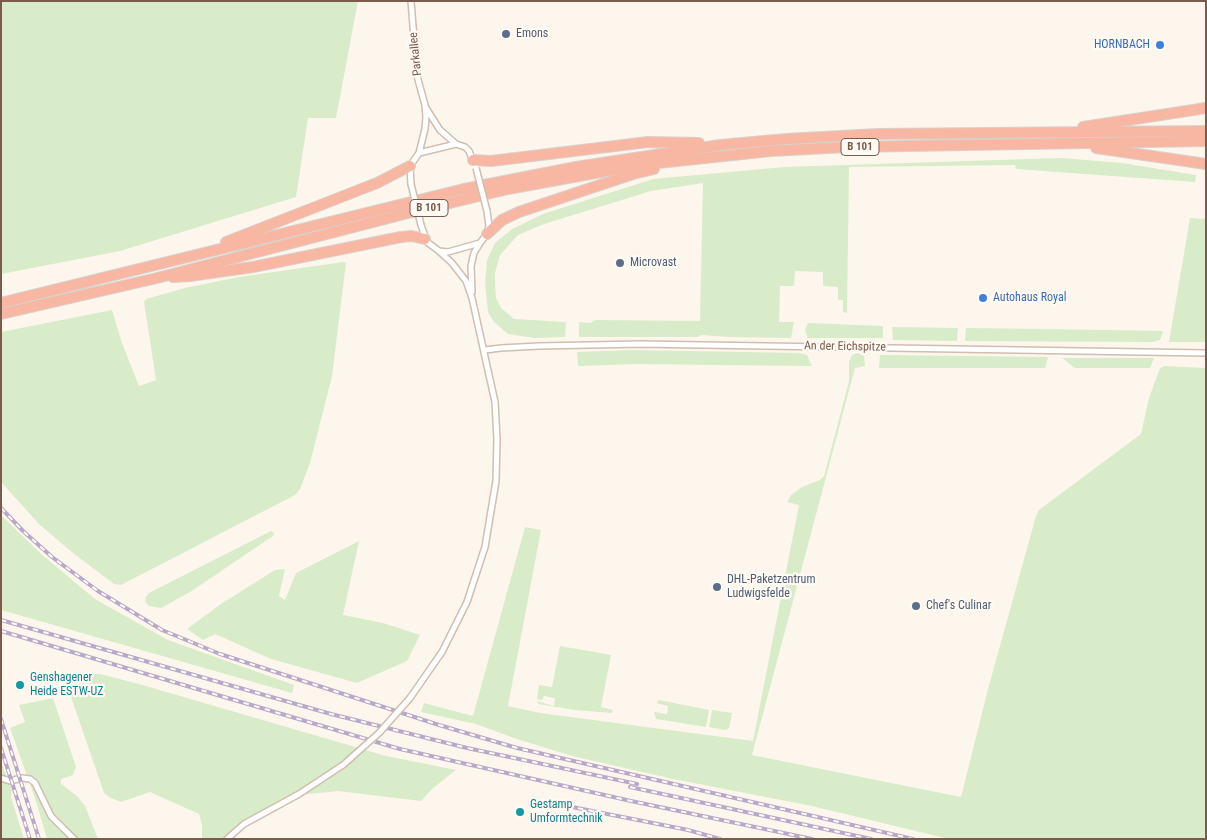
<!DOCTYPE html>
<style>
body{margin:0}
#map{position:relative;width:1207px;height:840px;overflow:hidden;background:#fdf6ec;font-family:"Roboto Condensed",sans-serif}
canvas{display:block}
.frame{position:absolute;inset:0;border:2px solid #7a5c4d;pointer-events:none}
</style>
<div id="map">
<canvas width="1207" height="840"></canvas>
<div class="frame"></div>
</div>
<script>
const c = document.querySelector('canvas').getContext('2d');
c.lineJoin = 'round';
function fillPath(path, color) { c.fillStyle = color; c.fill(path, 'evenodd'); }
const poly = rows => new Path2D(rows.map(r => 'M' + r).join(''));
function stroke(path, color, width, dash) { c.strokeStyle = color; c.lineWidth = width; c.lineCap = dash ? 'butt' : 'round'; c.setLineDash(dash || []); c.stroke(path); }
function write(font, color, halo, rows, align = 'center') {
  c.font = font + ' "Roboto Condensed",sans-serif'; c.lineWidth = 4.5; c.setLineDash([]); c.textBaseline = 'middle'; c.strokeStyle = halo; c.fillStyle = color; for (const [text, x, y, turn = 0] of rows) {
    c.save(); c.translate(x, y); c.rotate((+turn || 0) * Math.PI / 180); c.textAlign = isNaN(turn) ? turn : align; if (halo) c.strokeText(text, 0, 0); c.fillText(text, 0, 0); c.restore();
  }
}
fillPath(poly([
 [1,1,358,1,336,118,308,118,296,197,120,251,1,274],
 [1061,158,1122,163,1196,175,1195,182,1016,169,1015,165,849,167,847,313,843,312,843,300,838,300,838,287,823,286,823,272,795,271,794,286,780,286,779,322,794,322,791,338,729,337,702,335,697,337,579,337,579,322,590,323,595,320,700,321,703,183,651,191,541,225,518,235,500,255,495,273,495,284,496,298,501,308,514,319,566,322,565,337,534,338,508,334,494,322,488,312,485,283,487,260,495,243,512,229,543,214,653,179,784,167],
 [1190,218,1206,219,1206,342,1169,342],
 [343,262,346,263,332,376,310,463,300,489,295,495,121,585,114,584,73,553,39,524,1,482,1,332,112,310,122,343,139,386,156,380,144,302,146,299,185,288,239,277],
 [808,323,883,326,883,338,808,338,805,330],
 [892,327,958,328,957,341,893,340],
 [966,328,1046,329,1163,331,1160,340,1153,342,965,341],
 [633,350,799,353,807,355,812,366,637,364,578,366,577,352],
 [858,353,864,356,865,366,855,368,752,755,961,797,988,689,1036,516,1039,510,1141,434,1149,398,1160,368,1165,366,1206,368,1206,839,949,839,812,806,673,779,572,756,517,739,476,724,421,712,424,703,473,716,525,527,541,530,508,706,540,713,753,741,799,505,787,502,791,495,802,487,820,480,824,476,849,381,849,362,852,355],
 [880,355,1048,357,1045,368,879,368],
 [1062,358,1154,358,1150,368,1075,368],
 [1,515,40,553,95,599,168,640,294,685,292,693,1,610],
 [271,531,274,533,273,536,190,592,161,608,149,606,145,601,146,597,149,593],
 [359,541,343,615,383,623,420,635,407,661,357,683,271,659,215,634,203,640,187,629,221,604,275,570,285,569,279,596,285,600,296,573],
 [560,646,611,655,601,707,613,710,612,713,575,710,538,704,537,701,554,706,555,698,544,696,542,700,537,699,539,685,552,687],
 [94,674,100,674,139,684,386,756,456,770,432,789,421,801,338,791,290,796,245,819,222,839,202,839,202,825,199,814,150,792,121,802,109,797,104,793,69,691,71,686],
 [53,698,76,767,73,775,61,779,61,784,77,796,85,806,98,839,47,839,35,798,10,728,25,722,19,705],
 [659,700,709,710,706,727,656,719,654,712,667,714,668,706,656,703],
 [712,710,732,713,729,728,725,730,709,727],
 [1,762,12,790,11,797,24,839,1,839]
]), '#d8ecc9');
const street = poly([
 [411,1,417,76,425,105,426,117,425,129,419,153],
 [426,108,440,130,456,144],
 [411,184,410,166,419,153,456,144,465,147,469,151,473,161],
 [421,225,427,242,439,251,448,252,480,243,487,234,489,226,487,211],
 [472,292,471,266,474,253,480,243],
 [485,350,501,348,539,346,640,344,1206,353],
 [410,698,442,652,467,602,485,547,496,481,497,439,495,402,472,298,466,281,452,263,439,251],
 [1,778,10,781,22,778,30,779,35,783,51,816,74,839],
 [227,839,244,824,299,794,343,765]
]);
const highway = poly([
 [1083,127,1206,108],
 [1096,148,1206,164],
 [473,160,491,161,648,142,699,143],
 [487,234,502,220,519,212,633,174,654,169],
 [226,242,377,183,410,166],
 [173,277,190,276,253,267,401,237,412,236,425,239],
 [1,303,464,189,576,167,720,145,786,139,878,134,1206,131],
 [1,314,157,278,404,214,508,189,639,165,771,151,847,147,1206,141]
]);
stroke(street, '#d1beb0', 8);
stroke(highway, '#dad1cd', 12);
stroke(street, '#fff', 5);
stroke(highway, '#f7b7a3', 10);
const rail = poly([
 [1,508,23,531,52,557,98,591,162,630,220,654,439,725,517,748,913,839],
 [1,620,331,714,467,748,637,784],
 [1,631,400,749,631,801,812,839],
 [1,719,39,839],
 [1,748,30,839],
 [630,787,871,839],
 [567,806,688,830,720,839]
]);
stroke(rail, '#b9a8c9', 4);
stroke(rail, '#fffaf3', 2, [5.5]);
const streetBridge = poly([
 [476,168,487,211],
 [411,184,421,225],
 [343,765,379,733,410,698]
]);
stroke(streetBridge, '#d1beb0', 8, []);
stroke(streetBridge, '#fff', 5);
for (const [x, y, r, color] of [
 [506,34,5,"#5c6f8a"],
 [1160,45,5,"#3f7fe0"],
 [620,263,5,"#5c6f8a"],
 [983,298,5,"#3f7fe0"],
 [717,587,5,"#5c6f8a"],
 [916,606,5,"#5c6f8a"],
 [20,685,5,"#0f9aa8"],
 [520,812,5,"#0f9aa8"]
]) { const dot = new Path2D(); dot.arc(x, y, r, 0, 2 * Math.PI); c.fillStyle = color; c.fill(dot); stroke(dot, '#fffaf3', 2); }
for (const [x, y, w] of [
 [860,147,38],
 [429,208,38]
]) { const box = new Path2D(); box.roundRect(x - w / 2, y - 8.5, w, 17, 4); c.fillStyle = '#fffaf3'; c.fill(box); stroke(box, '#7a5c4d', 1); }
write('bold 11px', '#7a5c4d', null, [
 ["B 101",860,147],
 ["B 101",429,208]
]);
write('12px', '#4e5e75', '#fffaf3', [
 ["Emons",516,34],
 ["Microvast",630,263],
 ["DHL-Paketzentrum",727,580],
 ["Ludwigsfelde",727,594],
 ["Chef's Culinar",926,606]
], 'left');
write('12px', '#366cbe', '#fffaf3', [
 ["HORNBACH",1150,45],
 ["Autohaus Royal",993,298,"left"]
], 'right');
write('12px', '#7a5c4d', '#fffaf3', [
 ["Parkallee",416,54,-96],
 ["An der Eichspitze",845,347,1]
]);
write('12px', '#0d838f', '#fffaf3', [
 ["Genshagener",30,678],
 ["Heide ESTW-UZ",30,692],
 ["Gestamp",530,805],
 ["Umformtechnik",530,819]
], 'left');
</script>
